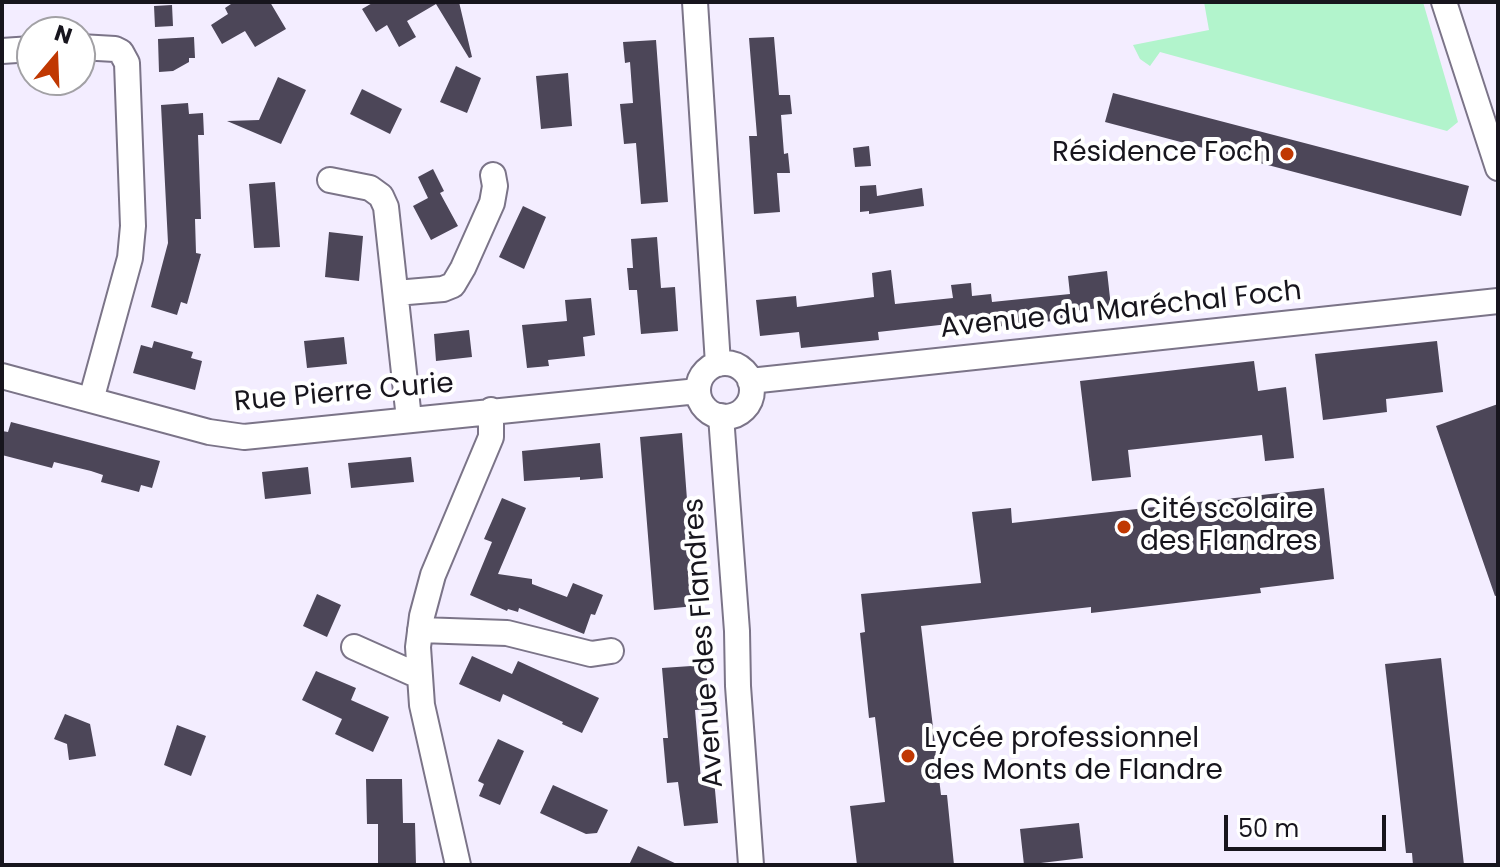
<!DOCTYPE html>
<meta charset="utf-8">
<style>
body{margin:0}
#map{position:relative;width:1500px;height:867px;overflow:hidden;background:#f3edff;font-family:Poppins,sans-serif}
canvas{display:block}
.frame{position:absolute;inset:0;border:4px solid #17151d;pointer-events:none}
.north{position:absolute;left:16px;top:16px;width:80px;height:80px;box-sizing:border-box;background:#fff;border:2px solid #a2a1a5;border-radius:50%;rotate:19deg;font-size:22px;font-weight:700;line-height:32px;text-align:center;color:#17151d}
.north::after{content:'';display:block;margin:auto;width:28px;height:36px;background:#c03802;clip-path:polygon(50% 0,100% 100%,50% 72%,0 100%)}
.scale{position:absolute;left:1224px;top:815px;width:162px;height:36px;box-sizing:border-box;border:4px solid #17151d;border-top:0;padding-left:10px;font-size:24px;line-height:28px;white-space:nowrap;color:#17151d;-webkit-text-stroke:6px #fff;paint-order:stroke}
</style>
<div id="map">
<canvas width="1500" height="867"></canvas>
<div class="frame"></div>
<div class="north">N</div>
<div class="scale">50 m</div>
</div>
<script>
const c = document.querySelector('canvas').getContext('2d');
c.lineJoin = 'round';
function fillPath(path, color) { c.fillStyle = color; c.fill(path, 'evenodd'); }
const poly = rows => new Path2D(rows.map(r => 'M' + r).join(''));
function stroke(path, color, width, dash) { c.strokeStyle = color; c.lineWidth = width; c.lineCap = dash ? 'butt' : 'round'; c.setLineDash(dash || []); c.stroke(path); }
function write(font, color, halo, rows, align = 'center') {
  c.font = font + ' Poppins,sans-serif'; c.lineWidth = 8; c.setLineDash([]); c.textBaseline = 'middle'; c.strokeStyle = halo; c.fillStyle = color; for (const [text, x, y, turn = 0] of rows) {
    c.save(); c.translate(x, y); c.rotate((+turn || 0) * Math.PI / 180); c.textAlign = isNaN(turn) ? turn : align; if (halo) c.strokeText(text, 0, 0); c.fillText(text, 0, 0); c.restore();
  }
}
fillPath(poly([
 [1204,2,1423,2,1458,122,1447,131,1160,52,1150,66,1140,59,1133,45,1209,30]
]), '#b2f4cc');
fillPath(poly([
 [234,2,270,2,286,29,255,47,245,31,222,44,211,25,228,14,225,8],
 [374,2,459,2,472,57,469,58,436,4,407,21,416,37,399,47,387,25,376,32,362,9],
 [172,5,173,26,155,27,154,6],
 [194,37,195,58,189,58,189,62,173,71,159,72,158,39],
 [774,37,779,95,790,95,792,114,781,115,784,154,788,153,790,173,777,173,780,212,754,214,749,136,757,136,749,38],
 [656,40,668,202,641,204,636,143,624,144,620,104,633,103,630,62,625,63,623,42],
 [456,66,481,78,467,113,440,102],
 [568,73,572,126,541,129,536,76],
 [278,77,306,90,281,144,227,121,259,120],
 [362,89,402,109,390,134,350,114],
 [1113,93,1469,186,1461,216,1105,122],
 [188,103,189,114,203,113,204,135,198,135,201,219,195,219,196,253,201,254,187,304,181,302,177,315,151,307,168,243,161,105],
 [869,146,871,166,855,167,853,148],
 [433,169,444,191,440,193,458,226,431,240,413,206,428,198,418,177],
 [275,182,280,247,254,248,249,184],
 [876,185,877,196,922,188,924,206,869,214,869,211,860,212,860,186],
 [523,206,546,217,524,269,499,257],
 [329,232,363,236,359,281,325,277],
 [657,237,661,288,675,287,678,331,641,334,637,290,629,290,627,268,633,268,631,239],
 [891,270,895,304,953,298,951,285,971,283,972,296,991,294,992,302,1070,294,1068,276,1107,271,1111,307,1072,311,1073,319,995,327,994,319,975,321,878,332,879,340,801,348,799,332,760,336,756,300,796,296,797,307,874,297,872,273],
 [591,298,595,335,583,337,585,356,548,360,549,366,527,368,522,325,567,321,565,300],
 [469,330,472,357,436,361,434,334],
 [344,337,347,364,307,368,304,341],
 [154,341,193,352,191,358,202,361,195,390,133,373,141,345,152,348],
 [1437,341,1443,392,1386,399,1387,412,1323,420,1315,354],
 [1254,361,1258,391,1286,387,1294,458,1265,461,1262,435,1128,450,1131,477,1092,481,1080,381],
 [1498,404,1498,595,1495,596,1436,426],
 [11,422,160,461,152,488,141,485,139,492,101,482,103,475,91,471,54,462,52,468,2,455,2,431,8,432],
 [682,433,695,606,654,610,640,437],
 [600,443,603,478,580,480,580,477,524,481,522,451],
 [411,457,414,482,351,488,348,463],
 [308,467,311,494,265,499,262,472],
 [1324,488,1334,579,1260,588,1261,593,1091,613,1091,607,921,626,941,795,947,795,954,865,857,865,850,806,885,802,875,717,869,718,860,633,865,632,861,594,981,583,972,512,1011,508,1012,523],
 [502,498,526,508,498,574,532,579,532,584,567,597,573,583,603,595,595,615,591,614,584,634,519,608,518,612,508,609,507,611,470,595,492,542,484,539],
 [317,594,341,605,327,637,303,626],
 [472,656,512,674,518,661,599,698,582,733,562,724,563,722,503,694,500,702,459,684],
 [1441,658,1464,865,1413,865,1412,853,1406,853,1385,664],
 [706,665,709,709,695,710,701,780,714,779,718,823,684,826,678,782,667,783,663,738,668,738,662,668],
 [316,671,356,688,351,700,389,717,373,752,335,734,342,719,302,700],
 [65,714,90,724,96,756,69,760,67,744,54,739],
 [177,725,206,736,191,776,164,765],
 [498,739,524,751,500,805,479,796,484,784,478,781],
 [366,779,402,779,403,823,415,823,416,865,378,865,378,824,367,824],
 [553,785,608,810,597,833,586,834,540,813],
 [1079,823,1083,858,1024,865,1020,829],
 [638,846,679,865,629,865]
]), '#4c4658');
const street = poly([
 [695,2,718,364],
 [1444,2,1498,168],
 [80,47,115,49,121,52,127,63,133,226,130,258,91,400],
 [2,51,32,49],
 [330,180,370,188,381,196,386,207,409,419],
 [396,293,443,289,453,285,463,268,492,203,495,186,493,175],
 '698 390a27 27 0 1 1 54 0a27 27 0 1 1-54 0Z',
 [2,376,209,432,244,437,698,391],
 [750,381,1498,301],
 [721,416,737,631,738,686,751,865],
 [420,630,507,633,591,654,611,651],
 [354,647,419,676],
 [458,865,422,705,418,647,422,616,433,575,491,437,491,410]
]);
stroke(street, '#7b7488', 28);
stroke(street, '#fff', 24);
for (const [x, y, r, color] of [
 [1287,154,8,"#c03802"],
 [1124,527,8,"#c03802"],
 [908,756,8,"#c03802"]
]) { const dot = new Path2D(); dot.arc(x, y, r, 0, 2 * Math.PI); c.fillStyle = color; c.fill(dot); stroke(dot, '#fff', 3); }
write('28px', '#17151d', '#fff', [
 ["Résidence Foch",1271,154,"right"],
 ["Cité scolaire",1140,511],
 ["des Flandres",1140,543],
 ["Lycée professionnel",924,740],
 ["des Monts de Flandre",924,772]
], 'left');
write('28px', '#17151d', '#fff', [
 ["Avenue du Maréchal Foch",1121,311,-6],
 ["Rue Pierre Curie",344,394,-5],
 ["Avenue des Flandres",705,643,-94]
]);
</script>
